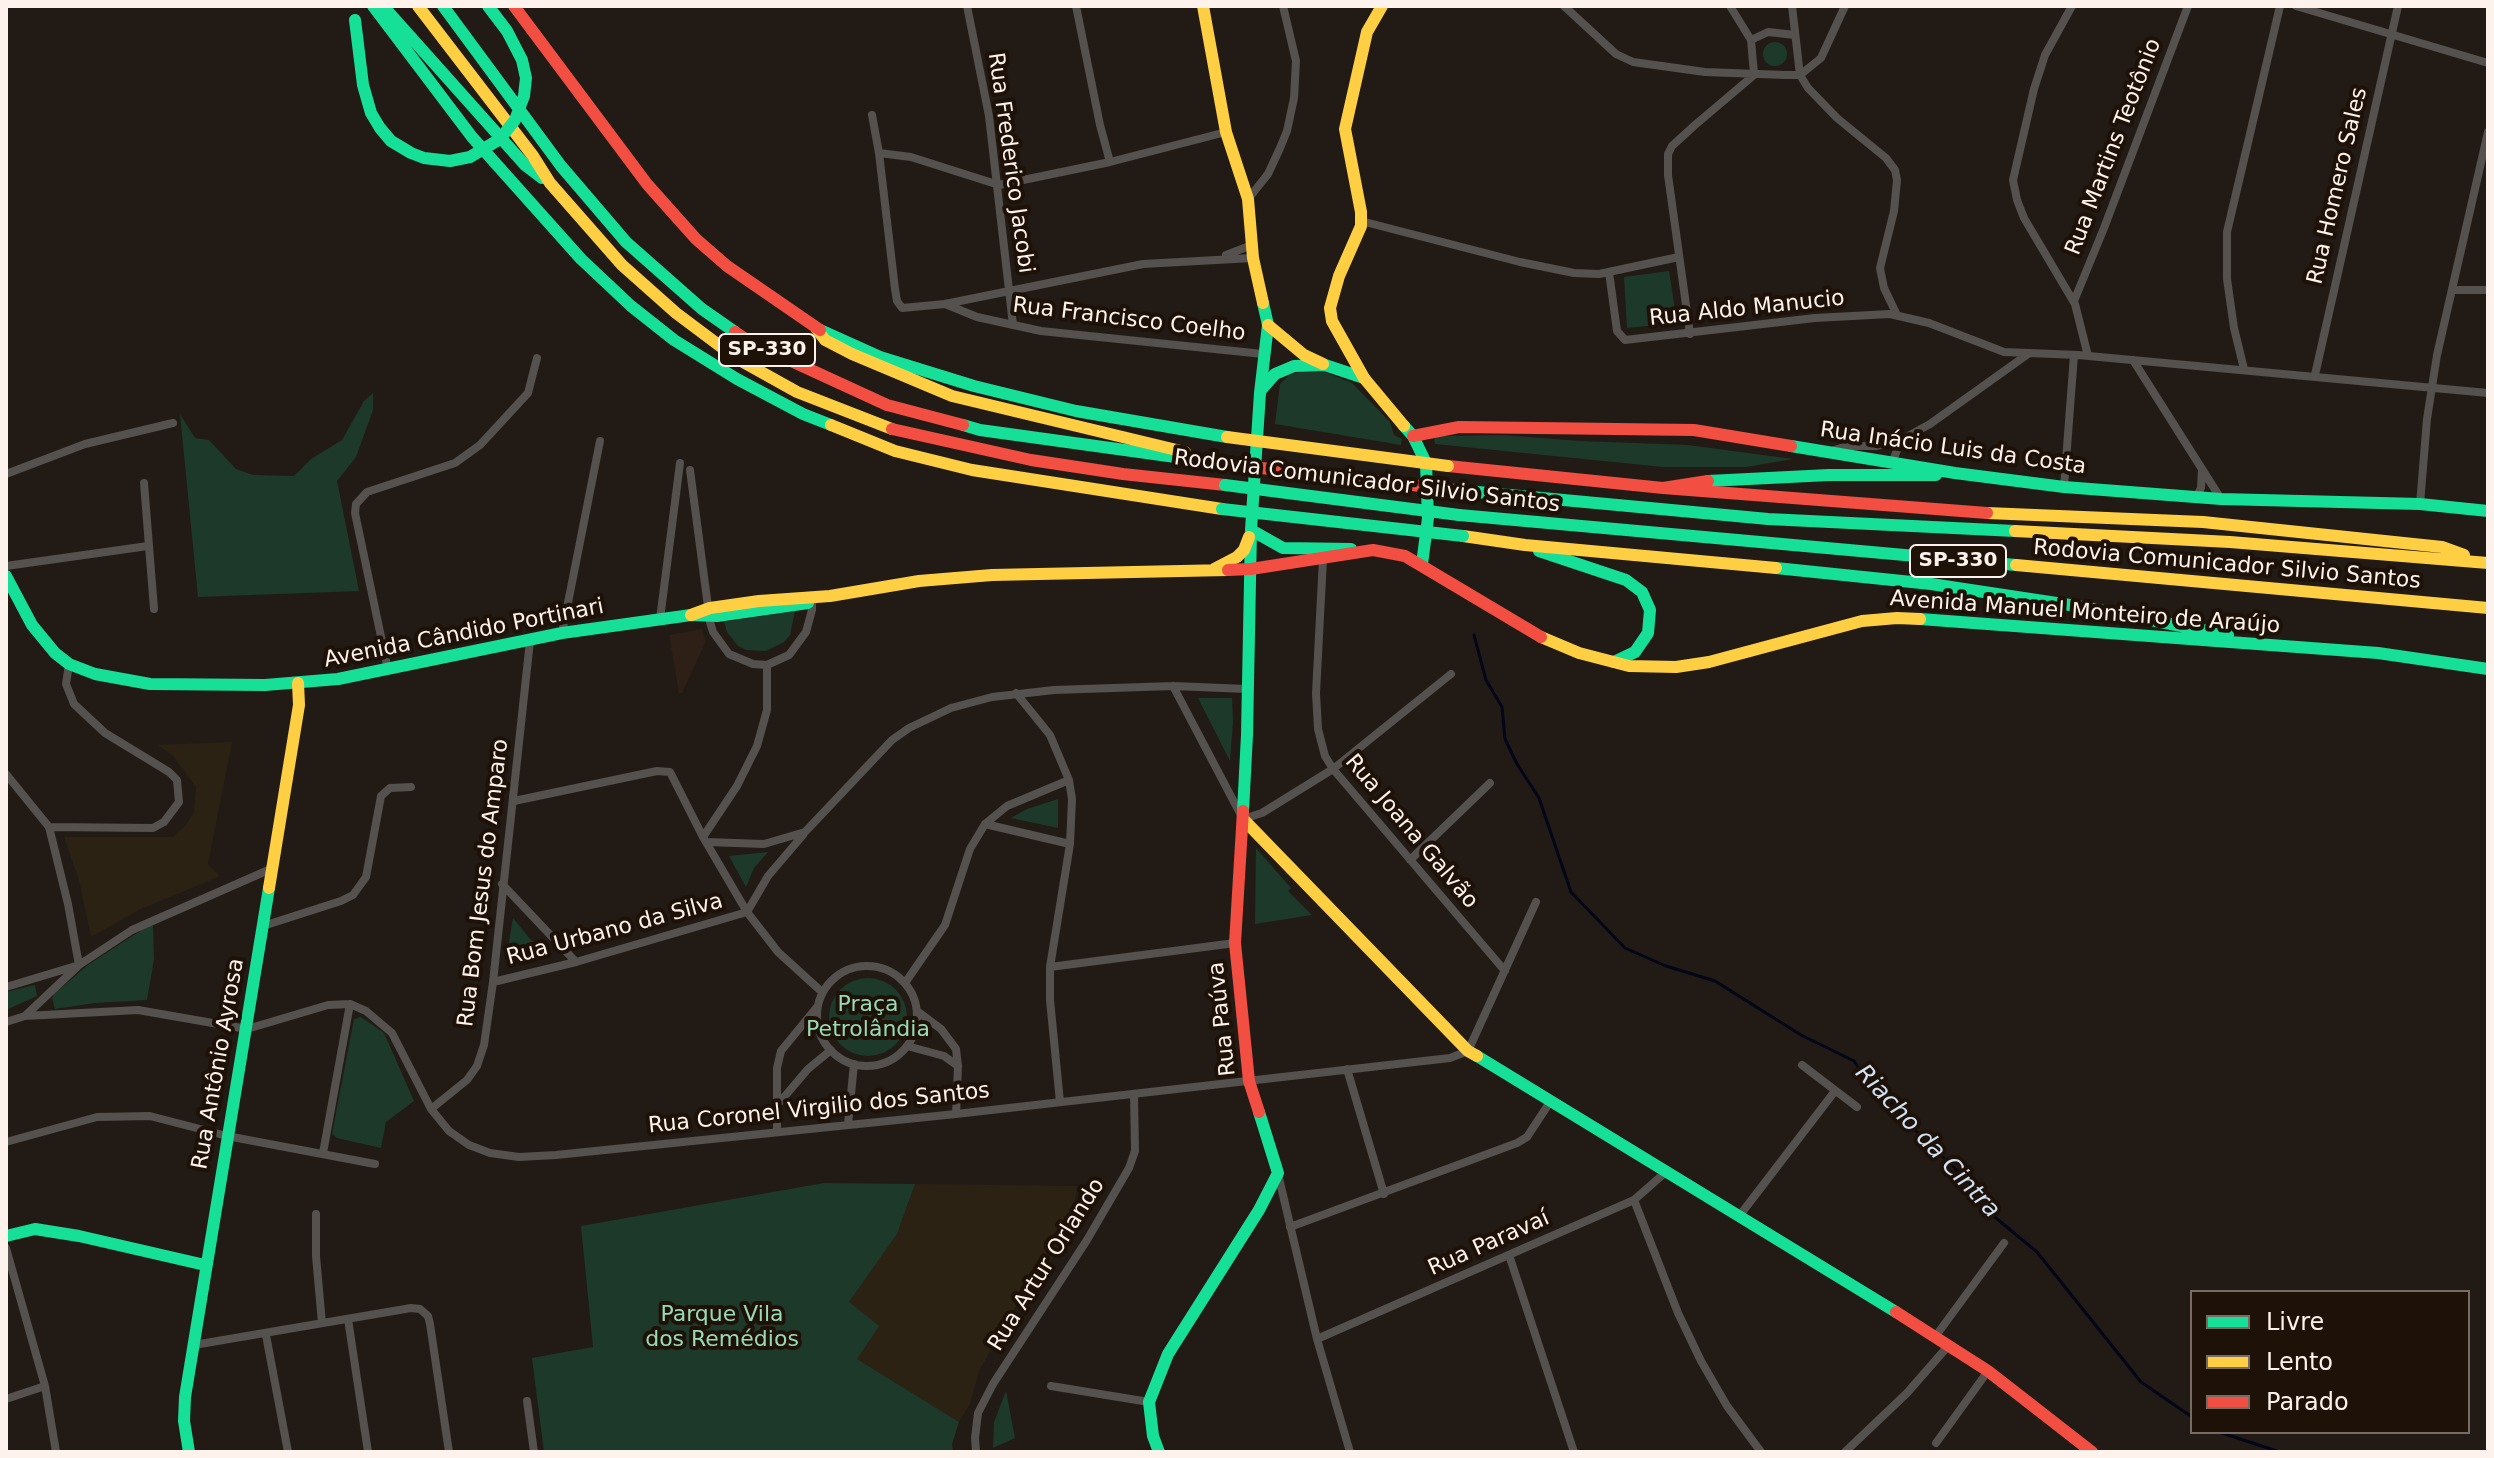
<!DOCTYPE html>
<meta charset="utf-8">
<style>
body{margin:0}
#map{position:relative;width:2494px;height:1458px;overflow:hidden;background:#221b15;font-family:"DejaVu Sans",sans-serif}
canvas{display:block}
.frame{position:absolute;inset:0;border:8px solid #fdf3ec;pointer-events:none}
.legend{position:absolute;left:2190px;top:1290px;width:280px;height:144px;box-sizing:border-box;background:#1e1107;border:2px solid #776b63;margin:0;padding:10px 14px;list-style:none;font-size:24px;color:#fdf3ec}
.legend li{display:flex;align-items:center;gap:16px;height:40px}
.legend b{width:40px;border:2px solid #776b63}
</style>
<div id="map">
<canvas width="2494" height="1458"></canvas>
<div class="frame"></div>
<ul class="legend">
<li><b style="height:10px;background:#16e098"></b>Livre</li>
<li><b style="height:10px;background:#ffcf43"></b>Lento</li>
<li><b style="height:10px;background:#f24e42"></b>Parado</li>
</ul>
</div>
<script>
const c = document.querySelector('canvas').getContext('2d');
c.lineJoin = 'round';
function fillPath(path, color) { c.fillStyle = color; c.fill(path, 'evenodd'); }
const poly = rows => new Path2D(rows.map(r => 'M' + r).join(''));
function stroke(path, color, width, dash) { c.strokeStyle = color; c.lineWidth = width; c.lineCap = dash ? 'butt' : 'round'; c.setLineDash(dash || []); c.stroke(path); }
function write(font, color, halo, rows, align = 'center') {
  c.font = font + ' "DejaVu Sans",sans-serif'; c.lineWidth = 8; c.setLineDash([]); c.textBaseline = 'middle'; c.strokeStyle = halo; c.fillStyle = color; for (const [text, x, y, turn = 0] of rows) {
    c.save(); c.translate(x, y); c.rotate((+turn || 0) * Math.PI / 180); c.textAlign = isNaN(turn) ? turn : align; if (halo) c.strokeText(text, 0, 0); c.fillText(text, 0, 0); c.restore();
  }
}
fillPath(poly([
 [232,742,208,864,220,876,139,910,91,937,79,880,64,837,173,837,186,825,194,812,196,787,174,757,158,745],
 [915,1184,1077,1186,1071,1236,1022,1295,979,1371,970,1404,959,1422,857,1359,849,1302,897,1234]
]), '#2c2214');
fillPath(poly([
 [702,629,706,641,682,693,679,693,669,635]
]), '#2e2016');
fillPath(poly([
 '1763 54a12 12 0 1 1 24 0a12 12 0 1 1-24 0Z',
 [1669,271,1677,323,1627,328,1624,277],
 [1303,371,1325,372,1352,383,1390,422,1394,435,1402,439,1401,445,1275,424,1280,384,1289,375],
 [373,393,373,410,356,457,337,481,359,591,198,597,180,414,195,438,209,440,236,469,253,475,294,476,311,459,342,440,364,401],
 [1502,435,1580,441,1688,445,1793,459,1746,467,1663,467,1435,444,1434,436],
 [795,611,790,635,784,642,766,651,746,650,738,646,727,632,724,622],
 [1232,698,1233,722,1230,761,1198,698],
 [1058,799,1058,828,1011,818,1027,809],
 [1256,848,1291,888,1288,891,1312,915,1255,924],
 [768,852,754,868,746,887,729,856],
 [513,918,530,939,547,952,506,960],
 [148,926,153,926,154,959,147,1000,95,1003,55,1009,52,998,54,994,88,965],
 '829 1017a39 39 0 1 1 78 0a39 39 0 1 1-78 0Z',
 [35,985,37,996,6,1010,6,992],
 [361,1017,384,1033,414,1101,386,1122,381,1148,337,1138,332,1134,354,1019],
 [824,1183,915,1184,897,1234,849,1302,879,1326,857,1359,959,1422,952,1444,953,1452,544,1452,532,1358,593,1347,581,1226],
 [1006,1391,1015,1438,993,1448,994,1422]
]), '#1d392a');
stroke(poly([
 [1474,635,1486,680,1502,707,1505,739,1517,764,1539,798,1571,892,1625,948,1666,966,1715,981,1801,1035,1854,1061,1865,1077,1887,1092,1895,1111,1969,1182,1991,1214,2037,1252,2141,1382,2192,1417],
 [2219,1432,2280,1452]
]), '#030618', 3);
stroke(poly([
 [967,6,989,116,1013,325],
 [1076,6,1100,125,1110,162],
 [1564,6,1616,54,1633,62,1705,72,1785,75,1800,75,1821,58,1845,6],
 [1730,6,1751,40,1754,74],
 [1792,6,1800,75,1808,88,1837,118,1886,158,1895,170,1897,180,1894,211,1880,268,1884,288,1897,315],
 [2072,6,2045,55,2034,89,2013,180,2017,200,2024,218,2075,304,2088,356],
 [2296,6,2488,63],
 [1751,40,1768,32,1795,35],
 [872,115,879,153,895,289,897,301,902,308,945,304,1143,264,1253,258],
 [879,153,911,157,999,185,1110,162,1226,132],
 [1248,199,1268,174,1280,148,1287,131,1294,98,1296,61,1283,6],
 [1361,221,1520,262,1574,273,1599,274,1679,257],
 [1226,255,1252,245],
 [1609,272,1617,331,1625,340,1815,318,1890,314,1929,323,2004,352,2078,355,2488,393],
 [2452,290,2488,290],
 [2074,301,2104,228,2188,6],
 [945,304,977,317,1041,331,1263,354],
 [1690,334,1668,175,1668,154,1672,146,1695,125,1754,75],
 [2133,360,2221,499],
 [2244,369,2234,328,2227,279,2227,232,2280,6],
 [2315,375,2398,6],
 [1834,450,1848,446,1876,446,1901,440,1930,424,2028,354],
 [1892,463,1901,440],
 [690,470,710,622,713,632,729,654,753,664,767,665,789,655,806,632,812,610,812,597],
 [6,474,85,444,173,423],
 [144,483,154,609],
 [2064,487,2074,355],
 [2196,498,2201,488,2202,470],
 [2420,504,2427,419,2437,355,2488,132],
 [1323,559,1316,693,1318,729,1325,756,1333,769,1505,971],
 [6,566,148,546],
 [660,619,680,463],
 [562,633,600,441],
 [388,670,355,513,356,504,367,492,455,463,480,445,528,393,537,358],
 [1173,686,1243,819,1262,813,1333,769,1451,674],
 [1016,693,1050,735,1069,780,1072,799,1070,844,1050,967,1050,1000,1060,1102],
 [6,774,49,827,68,904,79,965,6,987],
 [514,801,657,771,670,772,703,837,747,912,778,952,822,992],
 [985,824,1070,844],
 [49,827,153,828,164,822,179,802,177,780,169,772,105,733,74,704,66,684,69,664],
 [703,837,737,786,757,746,767,710,767,665],
 [706,842,764,844,805,832,892,740,909,728,951,708,992,697,1054,690,1173,686,1247,689],
 [1410,860,1490,783],
 [502,884,576,962],
 [747,912,768,876,803,835],
 [263,926,341,901,353,895,366,877,381,796,390,788,411,787],
 '817 1016a50 50 0 1 1 100 0a50 50 0 1 1-100 0Z',
 [1050,967,1235,943],
 [493,982,576,962,747,912],
 [905,983,945,925,970,849,985,824,1007,806,1069,780],
 [917,1011,941,1029,956,1049,958,1066,956,1114],
 [25,1016,138,1010,247,1029,328,1005,350,1004,366,1011,392,1033,431,1109,449,1131,469,1145,490,1153,519,1157,556,1155,956,1114,1450,1058,1468,1051,1536,902],
 [6,1022,25,1016,79,965,132,930,273,868],
 [907,1046,944,1056,958,1066],
 [1802,1065,1857,1107],
 [1347,1069,1384,1194],
 [779,1103,808,1069,831,1050],
 [431,1109,467,1080,477,1066,484,1045,493,982,530,641],
 [848,1124,854,1064],
 [777,1131,777,1068,781,1051,817,1007],
 [6,1142,97,1117,150,1116,227,1136,375,1164],
 [323,1153,350,1004],
 [1278,1174,1317,1339,1350,1452],
 [1634,1200,1678,1313,1701,1361,1727,1406,1761,1452],
 [316,1214,316,1256,322,1323],
 [1740,1215,1835,1091],
 [1290,1227,1517,1143,1527,1137,1550,1102],
 [6,1248,45,1386,56,1452],
 [1509,1255,1574,1452],
 [348,1319,368,1452],
 [266,1335,288,1452],
 [1935,1337,2004,1243],
 [1317,1339,1634,1200,1667,1171],
 [194,1345,411,1308,420,1309,428,1316,430,1324,449,1452],
 [1051,1386,1149,1402],
 [6,1399,45,1386],
 [527,1401,534,1452],
 [1936,1443,1988,1371],
 [976,1452,975,1438,978,1413,993,1384,1087,1240,1129,1168,1135,1151,1134,1094],
 [1845,1452,1907,1393,1949,1345]
]), '#54514e', 8);
stroke(poly([
 [373,6,472,137,581,259,631,306,674,340,737,379,803,414,831,425],
 [383,6,525,165,542,178],
 [443,6,561,166,626,242,702,309,735,332],
 [820,330,880,357,974,386,1076,411,1227,437],
 [1261,390,1275,374,1294,366,1325,365,1364,378],
 [963,425,980,430,1226,464],
 [1404,426,1413,436,1426,463,1428,518,1422,564],
 [1791,446,1955,473,2064,487,2221,499,2420,504,2488,511],
 [1708,481,1829,475,1936,475],
 [1456,490,1768,519,2015,531],
 [1459,515,2016,565],
 [1251,530,1283,548,1351,549],
 [1539,551,1626,580,1642,592,1650,610,1648,633,1635,652,1614,662],
 [1776,568,1931,584,2083,607,2228,635],
 [6,576,32,625,55,653,69,664,95,674,150,684,265,685,338,679,562,633,691,615,717,616,808,603],
 [1920,619,2378,653,2488,669],
 [1243,811,1247,735,1251,530,1260,393,1268,325,1263,303],
 [1477,1056,1896,1312],
 [6,1236,35,1229,79,1236,205,1265],
 [189,1452,184,1421,185,1397,269,888],
 [1159,1452,1153,1436,1149,1402,1168,1354,1259,1210,1278,1173,1259,1112]
]), '#16e098', 12);
stroke(poly([
 [418,6,533,156,550,183,622,265,676,313,736,358,797,392,892,429],
 [1203,6,1226,132,1248,199,1253,258,1263,303],
 [1382,6,1367,32,1345,129,1361,212,1361,226,1339,276,1330,308,1332,321,1364,378,1404,426],
 [1268,325,1304,355,1323,364],
 [816,328,825,340,852,354,952,396,1185,452],
 [831,425,895,451,972,470,1222,509],
 [1987,513,2203,522,2442,547,2464,555],
 [2015,531,2230,542,2488,563],
 [1463,536,1525,545,1776,568],
 [2016,565,2488,608],
 [1214,569,1237,557,1244,550,1249,537],
 [691,615,710,608,759,601,830,596,919,581,992,575,1228,570],
 [1541,637,1579,653,1629,666,1676,667,1709,662,1862,621,1897,618,1920,619],
 [1243,819,1468,1051,1477,1056],
 [269,888,299,705,298,683]
]), '#ffcf43', 12);
stroke(poly([
 [514,6,647,184,696,239,727,266,820,330],
 [735,332,750,342,887,405,963,425],
 [892,429,1031,460,1123,474,1225,485],
 [1413,436,1459,427,1694,430,1791,446],
 [1448,466,1663,488,1708,481],
 [1663,488,1987,513],
 [1228,570,1251,569,1373,550,1405,556,1541,637],
 [1243,811,1235,943,1249,1081,1259,1112],
 [1896,1312,1988,1371,2092,1452]
]), '#f24e42', 12);
stroke(poly([
 [355,20,363,85,371,113,380,128,391,141,411,153,424,158,450,161,470,157,500,139,515,120,524,96,526,78,522,60,507,31,488,6],
 [1225,485,1459,515],
 [1222,509,1463,536]
]), '#16e098', 12);
stroke(poly([
 [1227,437,1448,466]
]), '#ffcf43', 12);
stroke(poly([
 [1226,464,1456,490]
]), '#f24e42', 12);
for (const [x, y, w] of [
 [767,350,96],
 [1958,561,96]
]) { const box = new Path2D(); box.roundRect(x - w / 2, y - 16, w, 32, 6); c.fillStyle = '#1e1107'; c.fill(box); stroke(box, '#fdf3ec', 2); }
write('bold 20px', '#fdf3ec', null, [
 ["SP-330",767,350],
 ["SP-330",1958,561]
]);
write('22px', '#fdf3ec', '#1e1107', [
 ["Rua Martins Teotônio",2114,147,-69],
 ["Rua Frederico Jacobi",1010,163,82],
 ["Rua Homero Sales",2338,186,-77],
 ["Rua Aldo Manucio",1747,309,-6],
 ["Rua Francisco Coelho",1129,320,7],
 ["Rua Inácio Luis da Costa",1953,449,8],
 ["Rodovia Comunicador Silvio Santos",1367,482,7],
 ["Rodovia Comunicador Silvio Santos",2227,565,5],
 ["Avenida Manuel Monteiro de Araújo",2085,613,4],
 ["Avenida Cândido Portinari",464,634,-11],
 ["Rua Joana Galvão",1411,832,50],
 ["Rua Bom Jesus do Amparo",484,883,-83],
 ["Rua Urbano da Silva",615,930,-15],
 ["Rua Paúva",1223,1019,-96],
 ["Rua Antônio Ayrosa",219,1064,-80],
 ["Rua Coronel Virgilio dos Santos",819,1109,-6],
 ["Rua Paravaí",1489,1244,-24],
 ["Rua Artur Orlando",1047,1265,-58]
]);
write('22px', '#97dab6', '#1e1107', [
 ["Praça",868,1005],
 ["Petrolândia",868,1030],
 ["Parque Vila",722,1315],
 ["dos Remédios",722,1340]
]);
write('italic 24px', '#cfe2f6', '#1e1107', [
 ["Riacho da Cintra",1927,1142,47]
]);
</script>
